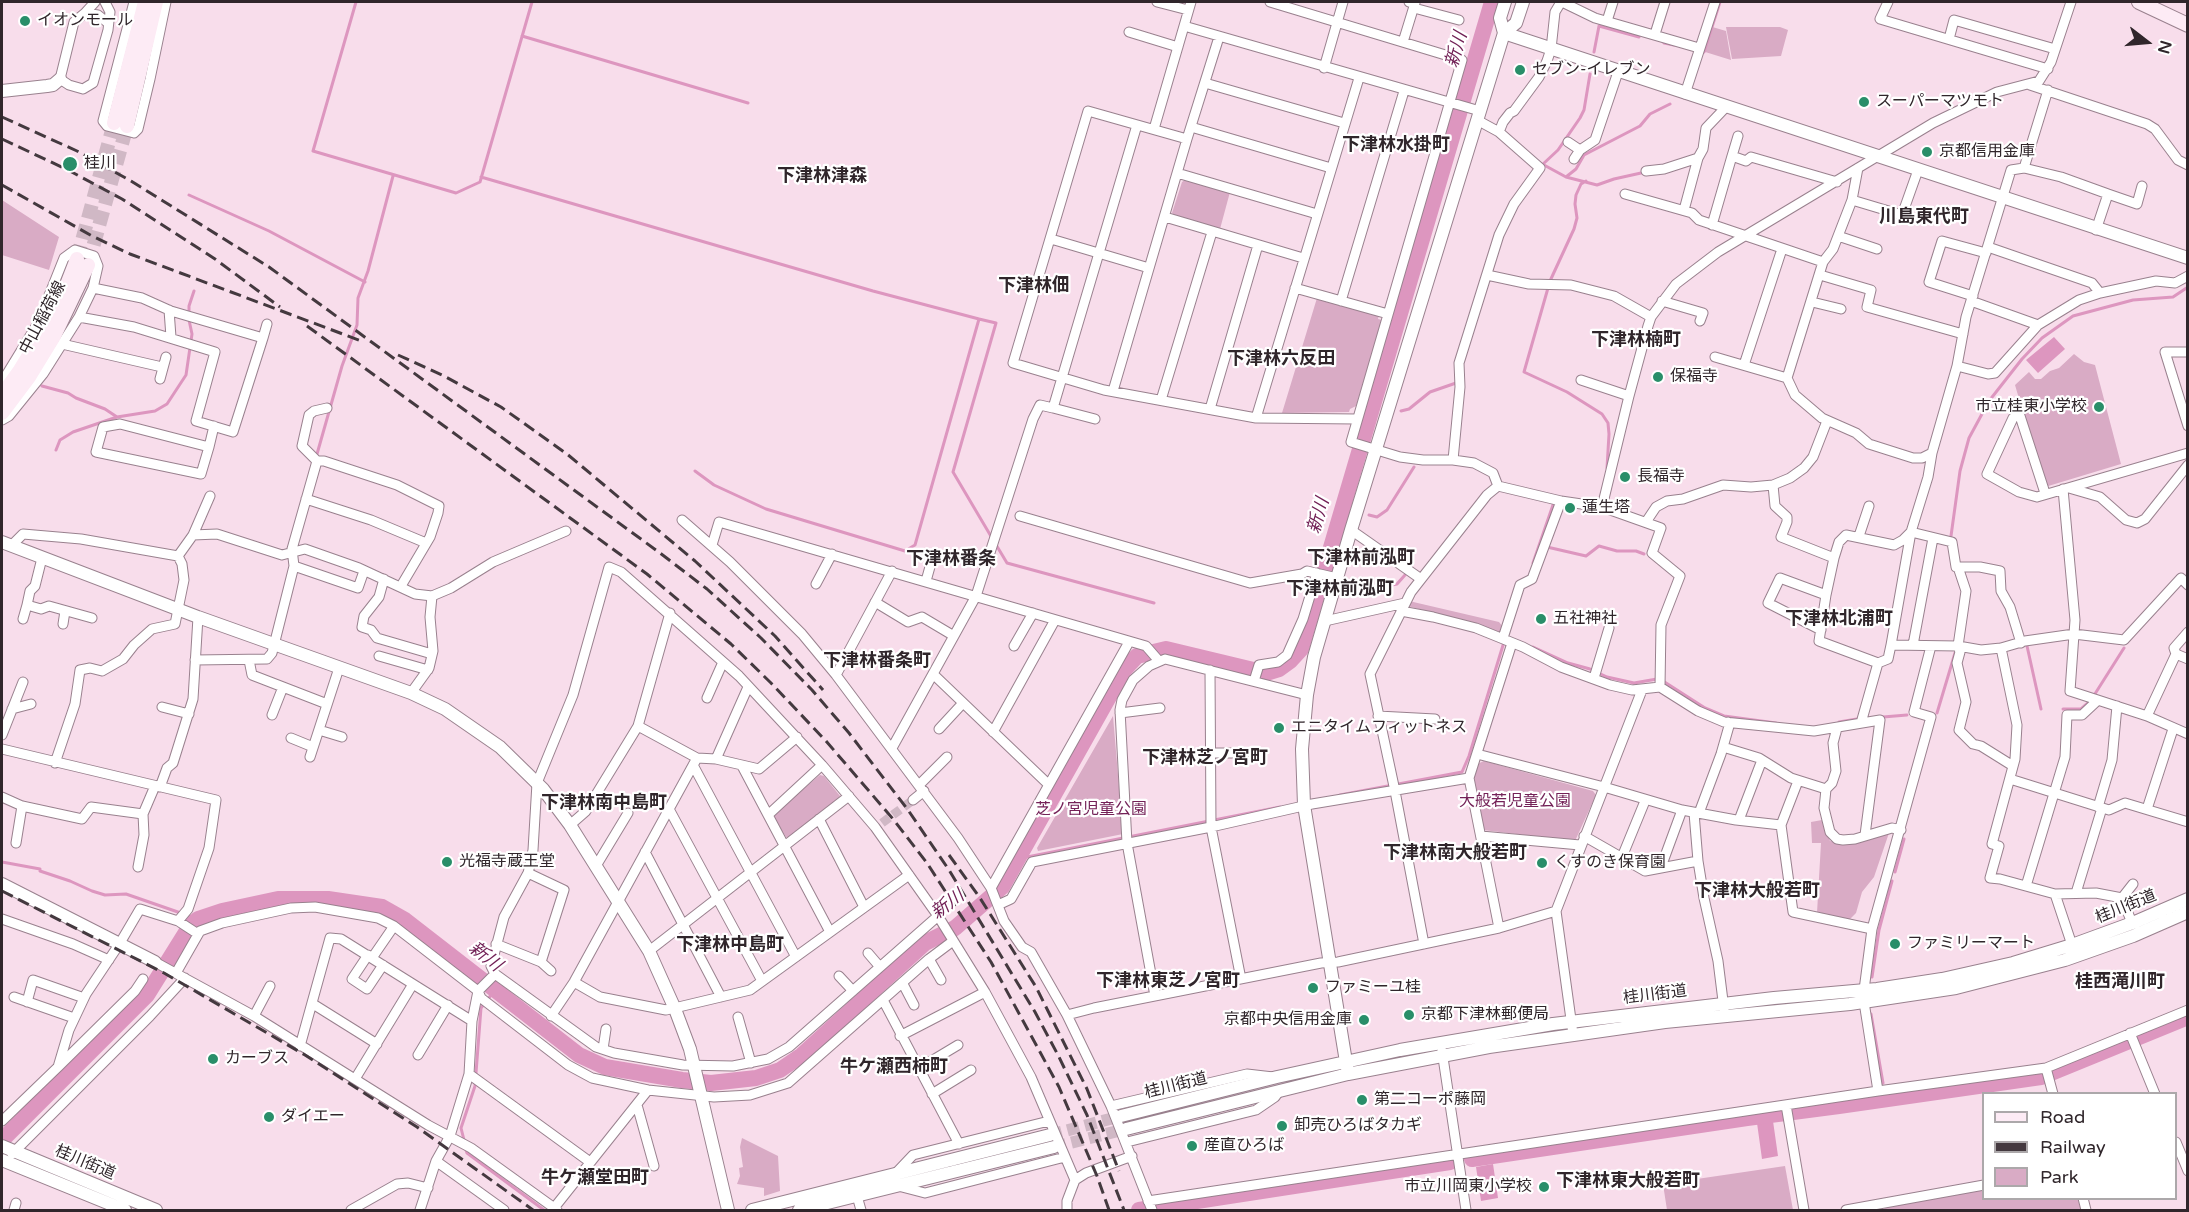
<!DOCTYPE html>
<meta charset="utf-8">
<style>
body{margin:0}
#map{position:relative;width:2189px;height:1212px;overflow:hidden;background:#f8ddeb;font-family:"Varela Round",sans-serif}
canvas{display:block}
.frame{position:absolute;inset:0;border:3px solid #30262b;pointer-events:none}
.legend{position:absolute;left:1982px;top:1092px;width:195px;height:108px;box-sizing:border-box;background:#fff;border:2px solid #aca8aa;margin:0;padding:8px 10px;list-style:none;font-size:18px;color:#30262b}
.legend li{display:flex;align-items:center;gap:12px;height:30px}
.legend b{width:30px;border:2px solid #aca8aa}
.north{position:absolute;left:2117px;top:12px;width:60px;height:60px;-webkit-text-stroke:4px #fff;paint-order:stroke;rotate:106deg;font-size:16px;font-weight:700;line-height:24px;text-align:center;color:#30262b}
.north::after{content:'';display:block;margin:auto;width:21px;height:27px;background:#30262b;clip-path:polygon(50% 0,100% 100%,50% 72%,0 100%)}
</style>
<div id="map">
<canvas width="2189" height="1212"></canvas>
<div class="frame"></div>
<ul class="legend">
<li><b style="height:8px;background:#fdebf5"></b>Road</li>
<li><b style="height:8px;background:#44393f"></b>Railway</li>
<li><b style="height:16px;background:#d9abc5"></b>Park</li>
</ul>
<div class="north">N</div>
</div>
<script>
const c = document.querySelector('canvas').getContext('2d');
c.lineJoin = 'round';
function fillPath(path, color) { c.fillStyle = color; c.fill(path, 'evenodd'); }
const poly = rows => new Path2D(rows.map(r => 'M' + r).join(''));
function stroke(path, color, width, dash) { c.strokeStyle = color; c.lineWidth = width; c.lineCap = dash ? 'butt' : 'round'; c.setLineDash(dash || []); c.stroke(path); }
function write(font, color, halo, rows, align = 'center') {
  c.font = font + ' "Varela Round","Noto Sans JP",sans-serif'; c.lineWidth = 4.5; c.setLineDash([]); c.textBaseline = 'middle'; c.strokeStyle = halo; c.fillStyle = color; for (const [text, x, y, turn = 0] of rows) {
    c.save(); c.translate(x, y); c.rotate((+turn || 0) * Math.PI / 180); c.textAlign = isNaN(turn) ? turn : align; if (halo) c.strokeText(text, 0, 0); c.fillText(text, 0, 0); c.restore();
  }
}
fillPath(poly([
 [1709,26,1726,31,1731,60,1702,51],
 [1726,27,1780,27,1788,30,1781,56,1732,59],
 [1186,179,1230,192,1220,229,1175,215,1172,213,1182,182],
 [2,200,59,237,49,270,2,255],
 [1317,298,1379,315,1378,319,1382,320,1356,406,1350,409,1349,412,1282,413],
 [2074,354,2084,362,2095,365,2121,464,2045,487,2015,385,2029,372,2035,379,2041,379,2050,371,2059,368],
 [1409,601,1499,622,1503,627,1500,633,1467,621,1407,606],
 [1113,716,1123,834,1038,851,1037,848],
 [1484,761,1593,791,1596,795,1575,841,1483,830,1474,777,1477,764],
 [820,775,824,776,840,796,839,800,790,838,786,837,774,818,776,812],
 [1822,820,1830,841,1846,844,1890,830,1874,877,1862,892,1856,913,1849,920,1817,913,1821,843,1812,843,1811,822],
 [742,1138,778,1156,780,1191,764,1196,764,1188,737,1184,740,1176,739,1168,743,1167,740,1147],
 [1785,1166,1793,1210,1667,1210,1663,1184],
 [1983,1189,1984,1198,2078,1199,2081,1210,1885,1210,1884,1207]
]), '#d9abc5');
fillPath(poly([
 [2054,337,2065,349,2038,373,2026,360],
 [1773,1121,1778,1156,1762,1159,1757,1123],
 [1493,1164,1498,1198,1481,1201,1476,1167]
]), '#dd96bf');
stroke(poly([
 [356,2,313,151,456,193,480,182,532,2],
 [522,36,748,103],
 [1664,43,1674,45],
 [1594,52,1599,26,1639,37],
 [1704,52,1720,2],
 [1542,165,1558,150,1580,118,1584,110,1590,74],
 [1544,165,1566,177,1576,169,1584,155,1640,126,1650,114,1670,104],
 [481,177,873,291,979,319,915,545,905,551,766,509,714,485,695,471],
 [1566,177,1597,185,1614,179,1641,173],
 [1586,181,1581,184,1576,195,1575,204,1577,218,1574,229,1550,281,1524,372,1567,392,1602,414,1608,423,1609,434,1607,468],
 [189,195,269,231,365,282],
 [979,319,996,323,953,472,992,538],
 [42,386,68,393,76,398,105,409,117,417],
 [1401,411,1409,409,1430,392,1456,383],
 [56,450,60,440,73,432,117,417,155,411,167,404,186,375,192,334,189,320,189,306,194,291],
 [317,454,342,366,357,325,358,298,368,271,393,176],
 [1369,515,1377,517,1387,510,1414,467],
 [1951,536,1960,471,1969,438,1989,401,2022,359,2042,338,2073,316,2133,300,2173,297,2188,287],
 [995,543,1007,563,1154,603],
 [1547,547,1586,556,1599,546,1617,551,1636,551,1644,554],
 [1533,563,1554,502],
 [1348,594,1397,584,1405,575],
 [2027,646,2041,709],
 [1533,647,1568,663,1590,669,1607,677,1634,683,1657,679],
 [1663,681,1705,708,1724,716,1776,723],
 [2093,697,2124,648],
 [2063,709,2081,709,2089,702],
 [1937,713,1955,653],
 [1883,717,1907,715],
 [1839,722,1857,719],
 [1340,795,1462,772,1469,756,1504,642],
 [1017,859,1280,807],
 [2,862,40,869,40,871,70,881,92,891,105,895,126,894,198,919],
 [1895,872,1904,839],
 [1872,977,1879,930,1892,881],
 [1871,1014,1883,1083],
 [464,1140,461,1128,475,1086,481,1008,495,990],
 [465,1147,467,1153,544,1210]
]), '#dd96bf', 3);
stroke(poly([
 [2,1140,147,995,190,926,198,919,222,911,278,899,328,899,382,907,405,920,579,1055,605,1067,682,1080,711,1083,756,1078,780,1070,802,1055,925,943,955,928,1002,887,1124,670,1137,656,1166,649,1266,673,1279,669,1290,661,1301,649,1492,2],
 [1472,1159,1747,1118,1839,1106,2041,1077,2188,1017],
 [1139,1210,1450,1162]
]), '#dd96bf', 16);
stroke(poly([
 [882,823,913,800]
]), '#d0b8c5', 9, [9, 4.5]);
stroke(poly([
 [1050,1135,1121,1116],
 [1054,1147,1126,1129]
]), '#d0b8c5', 12, [12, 6]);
stroke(poly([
 [77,259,114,123],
 [88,265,127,126]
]), '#d0b8c5', 14, [14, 7]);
const minor = poly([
 [95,2,85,13,74,22,60,79,69,85,83,89,93,83,108,30,110,12,105,2],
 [134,2,103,121,107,126,134,133,138,129,150,79,166,2],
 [1157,2,1188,10],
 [1270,2,1462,60,1351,442,1400,457,1423,460,1453,460,1474,463,1493,473,1498,486],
 [1562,2,1595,18,1699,48],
 [1888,2,1880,19,2048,69],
 [1414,8,1459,20],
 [85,13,98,15,108,23],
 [1607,21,1613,2],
 [1184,26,1480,111],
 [1129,32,1178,47],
 [1655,34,1665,2],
 [1949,39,1954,20,2055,49],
 [1403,42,1415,3,1409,2],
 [1324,68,1343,2],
 [1205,83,1344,123],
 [2030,85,2147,124,2155,129,2178,160,2188,165],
 [1685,94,1715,2],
 [1191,127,1331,168],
 [1154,129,1191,2],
 [1499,132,1503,122,1510,113,1514,111,1539,77,1547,61,1551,49,1555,12,1561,2],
 [1187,139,1088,111,1013,363,1104,390,1256,418,1357,419],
 [1568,142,1580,150],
 [1732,156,1738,136],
 [1574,159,1580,150,1595,140,1618,72],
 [1858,168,1852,200,1833,249,1823,262,1787,378,1795,395,1822,418,1856,433,1869,444,1913,458,1922,458,1932,453],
 [2024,168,2048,90],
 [1646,171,1664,169,1698,158],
 [1177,173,1317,214],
 [1625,194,1692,213,1699,220,1823,262],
 [2108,194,2137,204,2142,186],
 [1852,200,1902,215,1918,170],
 [1684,210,1698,158,1703,149,1706,128,1726,107],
 [1165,217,1303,258],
 [1712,225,1732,156,1746,161,1751,157,1837,182],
 [1838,236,1877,249],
 [1051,239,1149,268],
 [1988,247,2092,283,2100,293],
 [1487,275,1529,284,1571,285,1614,296,1651,317],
 [1820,275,1871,290,1867,307,1963,334],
 [1295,288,1388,314],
 [1973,296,1929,282,1942,241,1986,253],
 [1341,301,1404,91],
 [1662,301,1703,313,1700,321],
 [1971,301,2038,325],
 [1812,302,1841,309],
 [169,310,171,337],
 [79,317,134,327,215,352,196,421,233,432,263,338,171,311,142,298,93,288],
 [263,338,267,324],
 [62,344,162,367],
 [2188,352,2165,352,2188,426],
 [1715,357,1787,378],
 [1744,365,1782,249],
 [1957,366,1988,374,1995,373,2038,325,2079,300,2100,293,2156,281,2175,283,2188,276],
 [160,379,166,357],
 [1581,380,1629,396],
 [2,382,38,323,64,258,75,250,94,256,98,266,93,288,79,317,43,374,9,416,2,420],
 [1113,391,1187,139,1219,37],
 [1161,400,1212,232],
 [1053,408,1095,419],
 [1210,409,1258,245],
 [1256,418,1359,78],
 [209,447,120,424,103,427,96,452,201,474,209,447,214,426],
 [1453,460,1460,387,1459,363,1499,235,1514,204,1540,168,1499,132,1477,120],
 [317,461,302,446,309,415,314,411,327,408],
 [1773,485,1775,506,1787,517,1787,522,1781,537,1834,558],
 [1498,486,1561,501,1602,507,1661,528,1652,553,1680,576,1661,625,1660,687],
 [2069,488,2100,497,2126,520,2137,523,2145,519,2188,465],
 [2063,489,2075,620,2070,691,2147,716,2188,734],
 [2045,493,2020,416,2018,415,2013,418,1987,474,2019,492,2037,497,2188,453],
 [306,499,371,520,426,543],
 [1602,507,1629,396,1648,326,1651,317,1676,284,1718,252,1933,123,1997,92,2039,81,2051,62,2071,2],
 [1020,516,1250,583,1302,574,1307,571,1337,578],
 [682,520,730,562,802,634,836,675,958,838,991,888,1004,921,1022,947,1031,952,1067,1015,1111,1106,1152,1210],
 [1646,522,1656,507,1667,501,1683,499,1723,485,1751,487,1773,485,1790,478,1804,468,1813,457,1827,421],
 [1351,530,1421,579],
 [193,535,210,496],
 [1859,536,1869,506],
 [712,545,719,522,1146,646,1159,661],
 [11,546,23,534,81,539,178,556,193,535,217,534,282,555,305,549,359,568,415,594,432,596,451,588,493,562,566,531],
 [42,558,35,586,30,591,27,605,41,609,49,606,92,618],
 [294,566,358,588,364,571],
 [384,579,379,597,364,616,362,627,371,630,377,638,432,654],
 [926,581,933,556],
 [816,584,832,554],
 [875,602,908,622,922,617,954,636],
 [1401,611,1433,617,1476,628,1523,647,1561,667,1610,685,1632,690,1660,687,1698,711,1724,722,1814,731,1880,720,1865,835],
 [23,619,27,605],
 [1325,621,1405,603],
 [63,624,65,611],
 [1821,630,1768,603,1780,578,1826,595],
 [2188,632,2174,648,2176,654,2188,659],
 [1503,638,1520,585,1532,579,1561,501],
 [1891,645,1911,532,1952,542,1956,567,1958,567],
 [1913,645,1933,538],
 [1014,646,1033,613],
 [2001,648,2017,725,2015,759,1992,844,1999,846,1990,878,2000,879,2055,894,2096,893,2122,898],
 [379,656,428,670],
 [195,660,267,659,272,653,294,566,292,549,317,461,324,461,397,485,439,506,438,513,430,537,401,586],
 [249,660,252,675,327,704],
 [1878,663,1819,641,1826,595,1834,558,1839,542,1846,535,1894,545,1903,540,1911,532,1928,477,1932,453,1957,366,1966,317,2011,170,2024,168,2061,177,2108,194,2096,230],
 [1210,670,1211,827,1241,979],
 [933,674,1048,784],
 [836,675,892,571],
 [1594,678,1609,628],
 [1254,681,1259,665,1278,662,1287,655,1303,619,1317,573],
 [411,693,429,668,433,651,430,617,432,596],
 [707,698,723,662],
 [162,707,189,714],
 [12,709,31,704],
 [1120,713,1160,708],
 [272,715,283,687],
 [1378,716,1435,719],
 [2147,716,2176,654],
 [1861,723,1878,663,1888,659,1891,645,1958,646,1981,650,2001,648,2025,641,2074,634,2124,640,2181,578,2188,585],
 [638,726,697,758,716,759,759,769,797,737],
 [1837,728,1833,743,1836,771,1832,783,1826,789,1825,799,1824,808,1830,832,1837,839,1843,840,1855,839,1892,828,1901,830],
 [939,729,963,703],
 [319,730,342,737],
 [993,732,1055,620],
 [2,735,23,682],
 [291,738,313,747],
 [1723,747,1759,758,1791,778,1826,789],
 [892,748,976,596,1033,419,1040,405,1053,408,1137,125],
 [2,749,216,800,209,848,188,909,178,921],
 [1211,753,1245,753],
 [1477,754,1604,787,1682,810,1736,820,1781,825],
 [310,757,339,668],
 [716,759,748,687],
 [55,763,75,704,80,670,90,668,102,671,123,659,134,645,152,629,175,624,184,580,182,564,178,556],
 [693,765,796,957],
 [742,766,830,932],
 [2013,766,1981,746,1973,744,1959,730,1966,702,1957,663,1960,652,1958,646,1966,591,1958,567,1980,567,2000,571,2001,591,2010,607,2021,643],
 [2010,779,2109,810,2125,803,2188,822],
 [1798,781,1781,825,1793,912,1872,929],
 [919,785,947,757],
 [160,787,167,768,173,763,193,699,198,617],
 [2,797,22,806,82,819,91,807,143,814],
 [913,800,924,791],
 [2098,807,2112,760,2117,706],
 [669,809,762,981],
 [2147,809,2173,729],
 [1694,813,1698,861,1704,898,1718,961,1724,1009],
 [1699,813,1721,754,1729,726,1728,722],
 [768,815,822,765],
 [819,819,864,907],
 [1739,820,1762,760],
 [570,825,586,811,638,726,670,613],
 [1481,836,1580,845],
 [1584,836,1645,871,1698,861],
 [16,843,22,806],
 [645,852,721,997],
 [1622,857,1645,801],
 [596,866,628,813],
 [138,867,144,835,143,814,155,786],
 [1661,867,1682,810],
 [2026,886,2065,757,2067,715,2082,715,2097,701],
 [991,888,1129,642],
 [2076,893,2102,808],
 [2055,894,2072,945],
 [998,905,1011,899,1032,862,1211,827,1312,804,1469,778],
 [1556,911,1573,1034],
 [938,916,789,1047,768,1059,733,1066,683,1065,614,1053,596,1047,495,974,491,966,504,917,528,873,530,865,533,850,537,783,573,695,609,567,621,572,739,676,822,765,875,827,938,916,985,992,1031,1077,1075,1180],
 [2,919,73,944,109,960],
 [2132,923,2122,898,2133,884],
 [1499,928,1469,778,1512,643],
 [496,944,541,962,564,890,528,873],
 [1424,944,1395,791,1370,674,1411,592,1487,495,1498,486],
 [649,951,849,796],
 [868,953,880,967],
 [368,955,352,979,367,989,383,965],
 [372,958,394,926],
 [929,959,941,980],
 [155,962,254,1016,428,1125,471,1148,557,1210],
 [541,962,551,971],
 [176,973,200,931,222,923,291,908,315,907,378,918,394,926,478,991,481,998,568,1065,592,1078,648,1090,714,1097,750,1095,788,1083,929,959,953,941],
 [839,976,853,991],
 [574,982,600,997,666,1010,750,990,909,875],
 [903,984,914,1005],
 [1155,996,1127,843,1120,710,1122,700,1133,680,1149,666,1165,659,1307,695],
 [14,997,74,1018],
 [883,1000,959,1144],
 [27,1002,33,980,84,998],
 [313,1004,377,1044],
 [1067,1015,1094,1008,1321,963,1338,962,1499,928,1556,911,1642,690],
 [254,1016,270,986],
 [551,1016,574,982,697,758],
 [738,1017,751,1063],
 [2130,1033,2155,1094],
 [900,1036,985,992],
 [300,1046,330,938,341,939,472,1021],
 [603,1049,606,1029],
 [1442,1051,1466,1210],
 [418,1055,448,1005],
 [58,1067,135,991,143,979],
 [2046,1068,2053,1094],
 [918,1069,958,1045],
 [469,1074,590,1162],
 [355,1079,413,984],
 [1878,1091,1864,1002,1864,990,1872,929,1931,717,1914,712,1931,646],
 [932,1094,971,1070],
 [637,1105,654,1166],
 [1786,1105,1804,1210],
 [1111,1106,1247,1074,1273,1077],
 [2,1121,58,1067,69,1030,86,994,120,943,140,909,178,921,198,934],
 [1127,1142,1256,1110,1275,1097,1280,1090],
 [2176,1142,2188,1171],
 [12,1154,150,1016,185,978],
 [436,1161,504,1210],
 [895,1174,913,1155,1049,1121],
 [898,1186,925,1193,1065,1157],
 [857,1196,861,1210],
 [2083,1198,2086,1210],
 [1148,1201,1878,1091,2046,1068,2188,1010],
 [554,1208,648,1090],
 [14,1210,16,1203],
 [351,1210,397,1184,408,1183,428,1188],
 [420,1210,436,1161,450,1136,469,1074,472,1021,478,991,495,974],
 [1067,1210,1067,1201,1075,1180,1086,1173,1132,1156],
 [1846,1210,1984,1185]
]);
const tertiary = poly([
 [1504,33,2188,258],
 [1504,33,1516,23,1523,2],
 [2,91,47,86,53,85,60,79],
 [2,542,198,617,411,693,445,709,500,747,543,789,570,825,649,951,675,1009,690,1049,728,1210],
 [2,884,155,962],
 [1348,1074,1304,805,1302,749,1307,695,1314,657,1351,530,1504,33,1500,18,1505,2],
 [1121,1116,1277,1077,1400,1050,1553,1024,1774,998,1877,989,1942,979,2013,963,2072,945,2135,922,2188,899],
 [1126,1129,1348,1074,1489,1047,1665,1022,1850,1004,1956,988,2065,960,2133,936,2188,912],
 [2,1146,156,1210],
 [2,1160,125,1210],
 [752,1210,1050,1135],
 [799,1210,1054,1147]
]);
const secondary = poly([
 [2139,2,2188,25],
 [114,123,145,2],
 [127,126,156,2],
 [2,395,20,370,47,326,63,295,77,259],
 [2,413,29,377,54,336,88,265]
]);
stroke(minor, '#99818e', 11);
stroke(tertiary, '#99818e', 14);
stroke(secondary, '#99818e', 16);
stroke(minor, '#fff', 9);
stroke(tertiary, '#fff', 12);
stroke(secondary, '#fdebf5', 14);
stroke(poly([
 [2,117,77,151,131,181,269,267,660,553,707,589,761,638,812,690,849,733,908,810,949,870,1035,1012,1058,1055,1087,1115,1124,1210],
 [2,139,68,170,122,199,215,259,280,307],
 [2,185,92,236,130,254,364,342],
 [307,326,647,574,731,644,771,683,826,741,893,819,927,863,991,962,1059,1087,1097,1176,1109,1210],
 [398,355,444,376,501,407,567,454,695,561,775,636,823,690],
 [949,855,980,898,1036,987,1087,1089,1119,1171],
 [2,891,164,973,305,1055,417,1127,533,1210]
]), '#44393f', 3, [12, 6]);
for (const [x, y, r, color] of [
 [25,21,6,"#298e69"],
 [1520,70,6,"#298e69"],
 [1864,102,6,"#298e69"],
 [1927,152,6,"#298e69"],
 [70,164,8,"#298e69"],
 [1658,377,6,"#298e69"],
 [2099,407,6,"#298e69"],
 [1625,477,6,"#298e69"],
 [1570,508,6,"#298e69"],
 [1541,619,6,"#298e69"],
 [1279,728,6,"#298e69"],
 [447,862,6,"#298e69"],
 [1542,863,6,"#298e69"],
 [1895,944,6,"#298e69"],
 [1313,988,6,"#298e69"],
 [1409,1015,6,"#298e69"],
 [1364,1020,6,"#298e69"],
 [213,1059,6,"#298e69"],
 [1362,1100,6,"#298e69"],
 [269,1117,6,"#298e69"],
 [1282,1126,6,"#298e69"],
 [1192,1146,6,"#298e69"],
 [1544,1187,6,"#298e69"]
]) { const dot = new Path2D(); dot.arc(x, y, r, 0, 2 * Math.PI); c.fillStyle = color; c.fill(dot); stroke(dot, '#fff', 2); }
write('16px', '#30262b', '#fff', [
 ["イオンモール",37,21],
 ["セブン-イレブン",1532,70],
 ["スーパーマツモト",1876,102],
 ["京都信用金庫",1939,152],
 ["桂川",84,164],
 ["保福寺",1670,377],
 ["市立桂東小学校",2087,407,"right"],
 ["長福寺",1637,477],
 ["蓮生塔",1582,508],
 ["五社神社",1553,619],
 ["エニタイムフィットネス",1291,728],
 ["光福寺蔵王堂",459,862],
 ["くすのき保育園",1554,863],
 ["ファミリーマート",1907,944],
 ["ファミーユ桂",1325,988],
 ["京都下津林郵便局",1421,1015],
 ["京都中央信用金庫",1352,1020,"right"],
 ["カーブス",225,1059],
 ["第二コーポ藤岡",1374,1100],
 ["ダイエー",281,1117],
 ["卸売ひろばタカギ",1294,1126],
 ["産直ひろば",1204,1146],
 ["市立川岡東小学校",1532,1187,"right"]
], 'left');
write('16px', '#30262b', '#fff', [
 ["中山稲荷線",43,318,-62],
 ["桂川街道",2126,907,-22],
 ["桂川街道",1655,995,-7],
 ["桂川街道",1176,1086,-14],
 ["桂川街道",85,1163,23]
]);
write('16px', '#742258', '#fff', [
 ["大般若児童公園",1515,802],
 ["芝ノ宮児童公園",1091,810]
]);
write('italic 18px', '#701e54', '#fff', [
 ["新川",1457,50,-74],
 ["新川",1319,516,-74],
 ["新川",948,905,-37],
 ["新川",485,957,38]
]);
write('bold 18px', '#30262b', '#fff', [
 ["下津林水掛町",1396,145],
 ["下津林津森",822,176],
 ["川島東代町",1924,217],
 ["下津林佃",1034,286],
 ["下津林楠町",1636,340],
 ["下津林六反田",1281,359],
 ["下津林前泓町",1361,558],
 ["下津林番条",951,559],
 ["下津林前泓町",1340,589],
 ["下津林北浦町",1839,619],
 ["下津林番条町",877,661],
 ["下津林芝ノ宮町",1205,758],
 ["下津林南中島町",604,803],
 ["下津林南大般若町",1455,853],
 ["下津林大般若町",1757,891],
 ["下津林中島町",730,945],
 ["下津林東芝ノ宮町",1168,981],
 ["桂西滝川町",2120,982],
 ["牛ケ瀬西柿町",894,1067],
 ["牛ケ瀬堂田町",595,1178],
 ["下津林東大般若町",1628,1181]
]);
</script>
